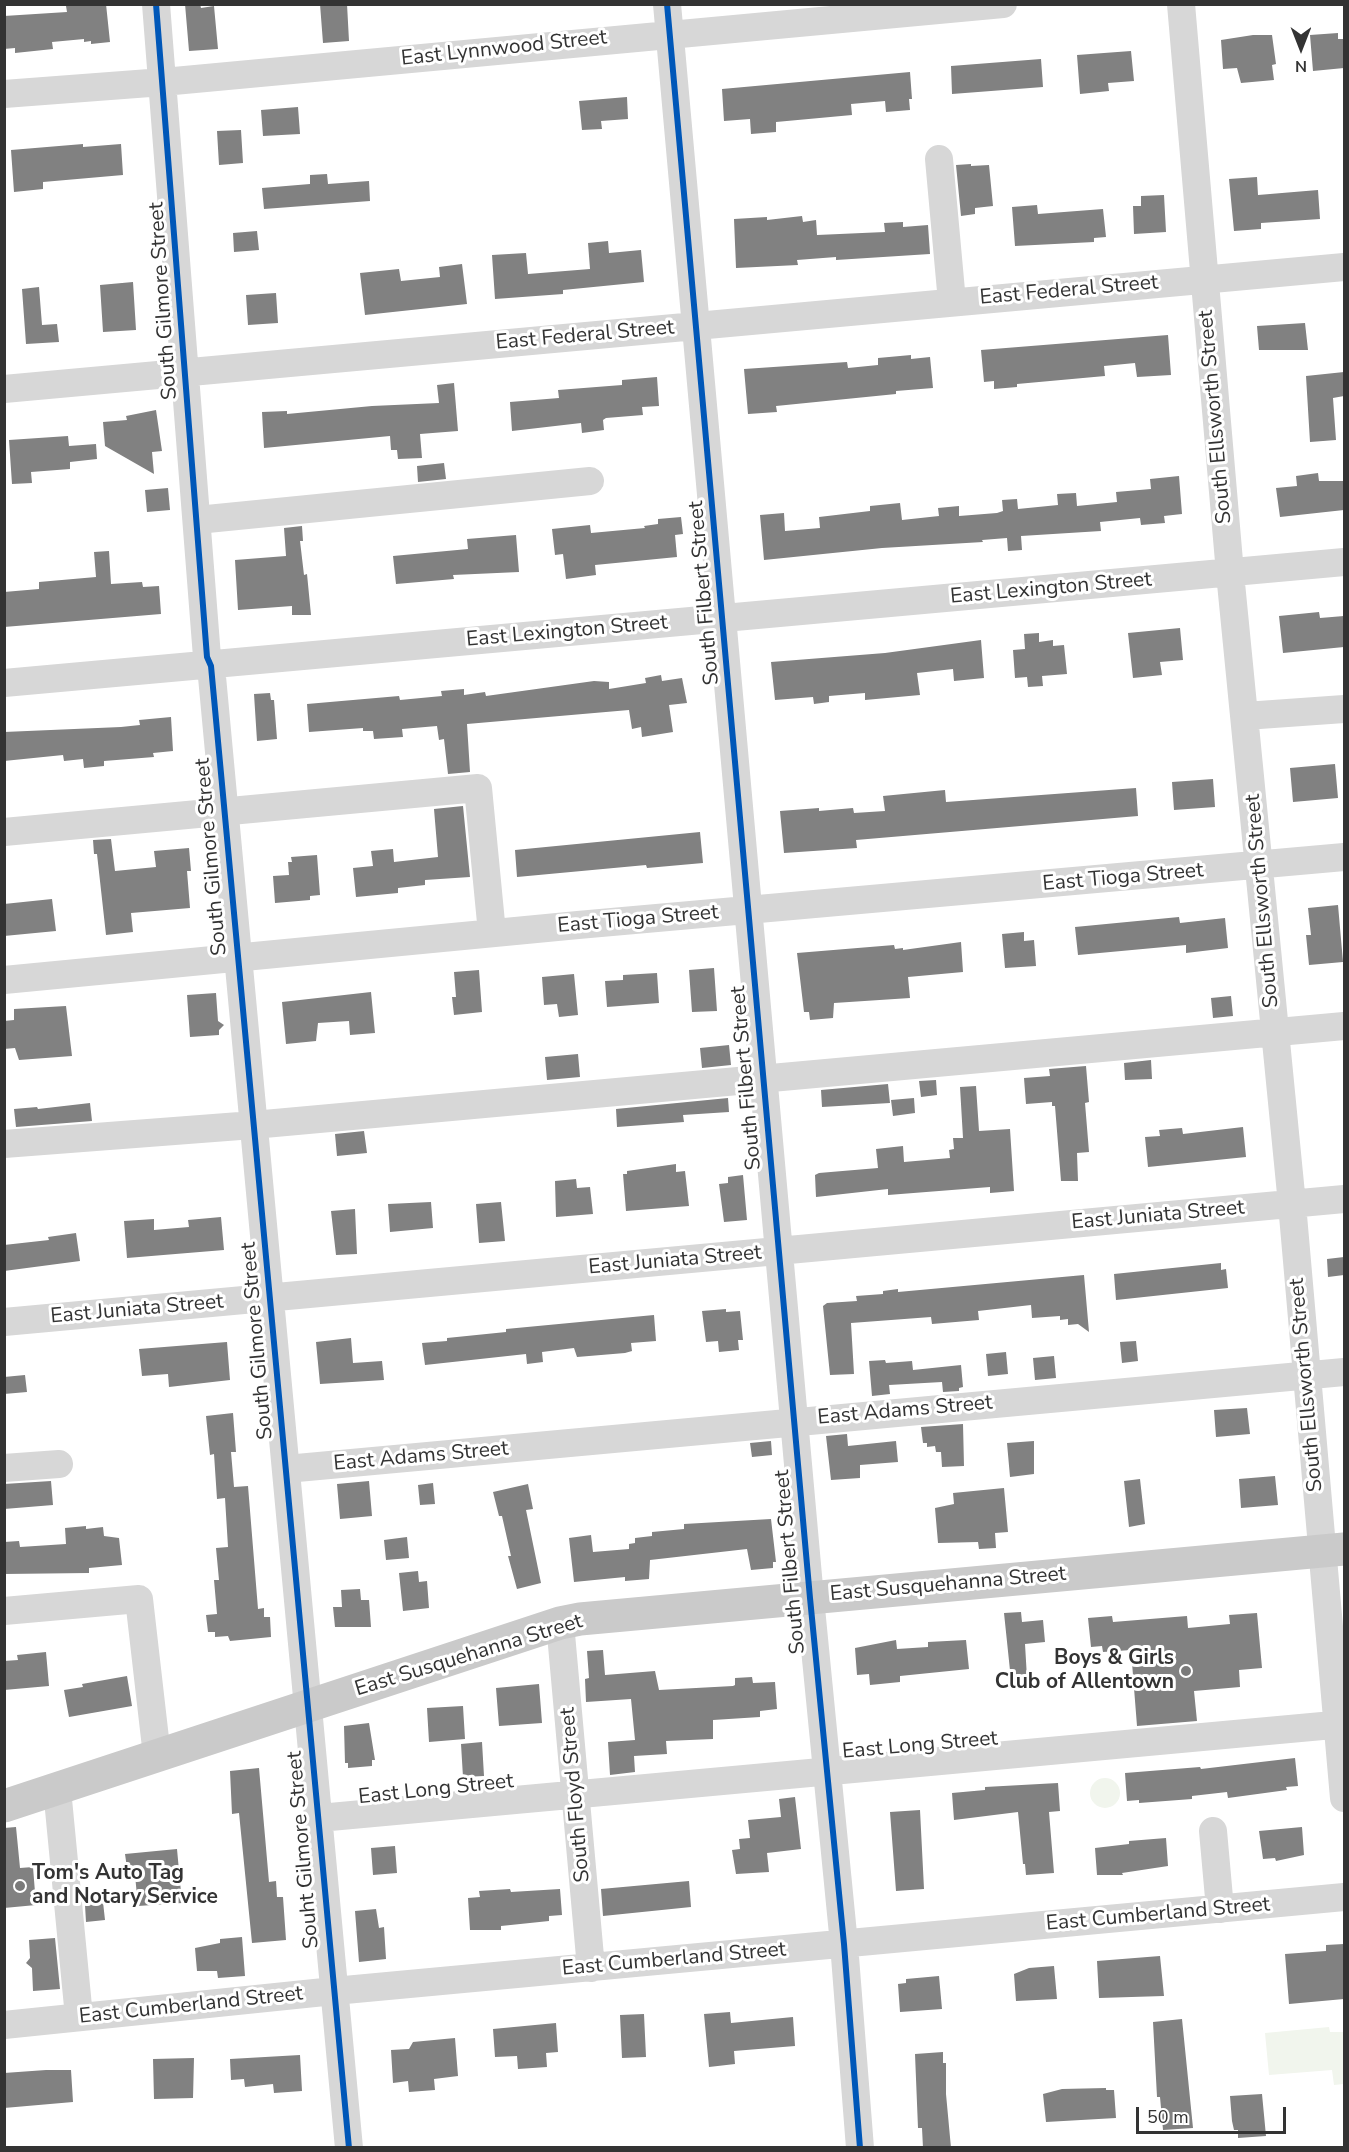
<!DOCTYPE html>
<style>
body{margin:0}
#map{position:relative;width:1349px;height:2152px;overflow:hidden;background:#fff;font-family:"Nunito Sans",sans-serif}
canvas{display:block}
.frame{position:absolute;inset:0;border:6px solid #333;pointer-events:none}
.north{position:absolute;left:1271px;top:18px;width:60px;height:60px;-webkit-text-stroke:4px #fff;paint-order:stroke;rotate:180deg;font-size:16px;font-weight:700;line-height:24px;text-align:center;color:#333}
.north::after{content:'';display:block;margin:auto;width:21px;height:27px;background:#333;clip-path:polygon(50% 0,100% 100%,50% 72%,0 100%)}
.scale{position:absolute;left:1136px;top:2107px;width:150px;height:27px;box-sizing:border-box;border:3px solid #333;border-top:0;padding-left:8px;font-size:18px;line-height:21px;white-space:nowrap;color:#333;-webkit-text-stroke:4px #fff;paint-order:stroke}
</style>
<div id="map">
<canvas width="1349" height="2152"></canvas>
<div class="frame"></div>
<div class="north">N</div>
<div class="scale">50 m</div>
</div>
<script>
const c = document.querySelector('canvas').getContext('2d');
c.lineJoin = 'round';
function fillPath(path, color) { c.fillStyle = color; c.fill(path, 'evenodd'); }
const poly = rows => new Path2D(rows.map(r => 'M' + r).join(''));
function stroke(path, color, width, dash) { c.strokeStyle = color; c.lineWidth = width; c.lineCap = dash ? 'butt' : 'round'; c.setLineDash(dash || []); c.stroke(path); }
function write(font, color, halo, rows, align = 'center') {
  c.font = font + ' "Nunito Sans",sans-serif'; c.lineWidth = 6; c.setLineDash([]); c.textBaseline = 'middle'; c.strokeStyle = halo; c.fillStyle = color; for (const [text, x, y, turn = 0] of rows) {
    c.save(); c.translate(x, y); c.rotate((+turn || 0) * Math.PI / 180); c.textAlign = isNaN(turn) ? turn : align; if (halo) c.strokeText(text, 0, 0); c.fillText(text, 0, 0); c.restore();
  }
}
fillPath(poly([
 '1090 1793a15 15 0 1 1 30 0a15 15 0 1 1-30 0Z',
 [1329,2027,1330,2032,1344,2032,1344,2084,1334,2085,1332,2070,1269,2075,1265,2033]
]), '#f1f5ed');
fillPath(poly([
 [106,4,110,42,91,44,91,41,84,42,84,39,52,42,53,49,15,53,15,48,4,49,4,16,67,12,66,6],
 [185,4,200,4,201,8,214,6,218,49,189,51],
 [320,4,347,4,349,41,323,43],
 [1338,33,1338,39,1344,39,1344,68,1313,71,1310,35],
 [1253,35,1272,35,1276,64,1272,65,1274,80,1241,83,1237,68,1223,69,1221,40],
 [1131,51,1134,81,1108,83,1109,91,1080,94,1077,55],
 [1041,59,1043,87,952,94,951,66],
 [910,72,912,99,909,99,910,110,886,112,885,101,851,104,852,115,776,122,776,132,751,134,750,119,724,121,722,89],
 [627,97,628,119,601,121,602,129,582,130,579,101],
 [298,107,300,134,263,136,261,110],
 [241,130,243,163,219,165,217,131],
 [83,144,83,147,121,144,123,175,43,182,43,189,14,192,11,150],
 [971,164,971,166,989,165,993,206,975,208,975,214,961,216,956,165],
 [327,174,328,184,369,181,370,201,264,209,262,188,310,184,310,175],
 [1257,177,1258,195,1318,190,1320,219,1261,223,1261,229,1234,231,1229,179],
 [1164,195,1166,232,1134,234,1133,206,1141,206,1141,196],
 [1037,205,1038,214,1103,209,1106,237,1094,238,1094,242,1015,246,1012,207],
 [802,216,803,222,816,220,817,235,885,232,884,223,903,222,903,227,928,225,930,254,836,260,836,257,797,260,798,265,736,268,734,219,767,217,767,220],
 [257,231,259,250,234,252,233,233],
 [608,241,609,253,641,250,644,282,563,290,563,294,495,299,492,255,526,253,528,274,590,269,588,243],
 [462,264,467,304,365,315,360,273,399,269,401,281,440,277,439,267],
 [133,282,136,330,103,332,100,285],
 [39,287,42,325,57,324,59,342,26,344,22,289],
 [276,293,278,323,248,325,246,295],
 [1305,323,1308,350,1259,350,1257,326],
 [1168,335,1171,375,1137,377,1135,363,1104,366,1105,376,1017,384,1017,387,994,389,994,381,984,382,981,350],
 [911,355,911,359,930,357,933,388,896,391,896,394,776,406,777,412,748,414,744,369,847,362,848,368,878,365,878,358],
 [1344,372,1344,396,1333,398,1336,440,1310,442,1306,376],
 [657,377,659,406,642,407,643,415,606,418,603,420,604,430,582,433,581,423,512,431,510,402,559,398,558,390,622,385,622,380],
 [454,383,458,431,420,434,422,458,398,459,397,450,391,450,390,436,264,448,262,412,287,411,287,414,372,406,439,403,437,385],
 [156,410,162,451,152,452,154,474,105,446,103,422,127,420,126,416],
 [68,436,69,446,96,444,97,459,70,462,70,469,31,472,32,483,12,484,9,440],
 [444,463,446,479,418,482,417,466],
 [1318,473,1319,481,1344,481,1344,510,1280,517,1276,488,1297,486,1296,476],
 [1179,476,1182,514,1164,516,1165,523,1141,525,1140,518,1100,522,1101,531,1021,536,1022,550,1008,551,1007,538,982,540,983,542,882,548,764,560,760,515,784,513,785,531,820,528,819,517,870,511,870,506,900,503,902,520,939,516,938,508,959,506,959,516,997,513,1003,511,1002,500,1017,499,1018,509,1058,505,1057,494,1076,493,1077,506,1117,502,1116,492,1151,489,1150,479],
 [168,488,170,510,147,512,145,490],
 [681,517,683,534,675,535,677,557,595,565,596,575,566,579,563,554,555,555,552,529,590,525,591,533,645,528,644,526,658,524,658,519],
 [302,526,303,541,300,541,304,575,307,574,311,615,292,615,292,606,238,610,235,560,286,556,284,528],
 [516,535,519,572,453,575,454,579,396,584,393,556,468,549,467,539],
 [109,551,111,584,142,582,143,587,159,586,161,614,4,627,4,592,39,589,39,582,96,577,94,552],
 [1319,612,1320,618,1344,616,1344,647,1283,653,1279,616],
 [1180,628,1183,660,1160,662,1162,675,1133,678,1128,633],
 [1039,633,1039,642,1053,640,1053,646,1064,645,1067,674,1042,676,1043,686,1028,687,1027,677,1015,678,1013,650,1025,649,1024,634],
 [981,640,984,678,954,681,953,669,917,673,920,695,865,700,865,693,829,696,829,702,814,704,813,697,775,700,771,662,885,653],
 [661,675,662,681,682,678,687,703,669,705,673,732,642,737,641,727,632,729,629,710,467,724,470,772,448,774,444,739,439,740,437,726,402,729,403,737,374,739,373,731,363,731,363,728,309,732,307,704,399,696,400,700,442,696,441,691,464,689,464,695,485,692,486,696,594,681,609,682,609,689,646,683,645,678],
 [270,693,271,700,274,700,277,739,257,741,254,694],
 [171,717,173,751,153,753,154,757,104,761,104,766,84,768,83,759,64,761,63,755,4,761,4,732,121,727,140,725,139,720],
 [1335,764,1338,798,1293,802,1290,768],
 [1213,779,1215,807,1174,810,1172,782],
 [1136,788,1138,816,856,840,857,848,784,853,780,811,819,808,819,811,853,808,854,813,885,811,883,796,945,790,946,802],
 [463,806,470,877,425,880,425,885,398,888,398,893,356,897,353,868,373,866,371,851,393,849,394,862,438,857,434,809],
 [700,832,703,863,647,868,646,865,517,877,515,850],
 [111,839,115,871,156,867,154,851,189,848,191,871,187,871,190,908,131,913,133,932,106,935,97,854,94,854,93,840],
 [317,855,320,895,310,896,310,900,275,903,273,876,289,875,288,862,292,862,291,857],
 [52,899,56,931,4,936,4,904],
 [1338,905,1343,962,1309,965,1306,935,1311,935,1308,908],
 [1179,917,1180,923,1225,918,1228,948,1186,953,1186,945,1078,955,1075,927],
 [1024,932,1024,941,1034,940,1036,966,1005,968,1002,934],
 [961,942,963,972,908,977,910,998,834,1003,833,1018,810,1020,809,1012,804,1012,797,953,894,945,895,949,903,948,903,950],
 [714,968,717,1011,692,1012,689,970],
 [479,970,482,1012,454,1015,452,997,456,997,454,972],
 [657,973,659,1003,607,1007,605,981,623,980,623,975],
 [574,974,578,1015,559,1017,557,1004,544,1005,542,977],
 [371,992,375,1033,350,1035,349,1021,318,1023,316,1041,286,1044,282,1002],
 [216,993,218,1021,224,1025,219,1030,219,1035,190,1037,187,995],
 [1231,996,1233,1016,1213,1018,1211,998],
 [66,1006,72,1056,19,1060,15,1048,4,1049,4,1021,14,1020,14,1009],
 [729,1045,731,1065,702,1068,700,1048],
 [578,1054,580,1077,547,1080,545,1057],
 [1151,1060,1152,1079,1125,1080,1124,1063],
 [1086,1066,1089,1102,1085,1103,1089,1152,1077,1153,1078,1181,1061,1181,1055,1106,1052,1106,1052,1102,1026,1104,1024,1078,1050,1076,1049,1069],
 [936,1080,937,1095,921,1097,919,1081],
 [888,1084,890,1103,822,1107,821,1090],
 [976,1086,979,1131,1010,1129,1014,1191,990,1193,990,1187,888,1195,888,1189,816,1197,815,1175,819,1173,878,1168,876,1149,903,1146,904,1162,950,1158,949,1150,954,1149,953,1138,963,1138,960,1087],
 [728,1098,729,1112,683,1115,684,1122,617,1127,616,1109],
 [914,1098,915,1113,893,1116,891,1100],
 [90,1103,92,1121,16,1127,14,1109,37,1107,38,1109],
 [1243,1127,1246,1157,1148,1167,1145,1137,1160,1136,1159,1130,1182,1128,1183,1134],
 [364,1131,367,1153,337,1156,335,1134],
 [676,1164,676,1172,685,1171,689,1206,626,1211,623,1174,627,1174,627,1171],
 [743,1175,747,1220,724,1222,719,1184,728,1183,728,1177],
 [576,1179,577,1188,590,1187,593,1214,556,1217,555,1181],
 [431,1202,433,1228,390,1232,388,1204],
 [501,1202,505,1241,479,1243,476,1204],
 [355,1209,357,1254,336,1255,331,1211],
 [221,1217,224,1250,127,1258,124,1221,154,1219,154,1230,189,1227,188,1220],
 [76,1233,80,1261,4,1271,4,1245,49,1240,48,1237],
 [1344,1257,1344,1275,1328,1277,1327,1259],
 [1221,1263,1221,1270,1226,1269,1228,1288,1116,1300,1114,1274],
 [1084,1275,1089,1332,1078,1324,1068,1325,1068,1319,1060,1320,1060,1316,1032,1318,1031,1305,978,1311,979,1320,932,1324,931,1317,851,1323,854,1374,830,1375,823,1306,827,1303,857,1301,856,1296,883,1294,883,1291,898,1289,898,1292],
 [726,1309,726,1312,740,1311,743,1340,738,1340,739,1350,719,1352,718,1341,706,1342,702,1311],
 [654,1315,656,1341,631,1343,632,1351,625,1353,577,1357,574,1348,542,1352,543,1362,527,1364,526,1354,425,1365,422,1343,447,1341,447,1338,506,1332,506,1329],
 [351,1338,353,1363,382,1361,384,1380,320,1384,316,1342],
 [1136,1341,1138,1361,1122,1363,1120,1342],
 [227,1342,230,1380,169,1387,168,1374,142,1376,139,1349],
 [1006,1352,1008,1374,988,1376,986,1354],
 [1054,1356,1056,1378,1035,1380,1033,1358],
 [885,1360,886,1363,912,1361,913,1370,961,1365,963,1387,959,1388,959,1391,943,1392,942,1382,889,1385,890,1394,872,1396,869,1361],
 [25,1375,27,1392,4,1394,4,1377],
 [1247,1408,1250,1434,1216,1437,1214,1410],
 [233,1413,236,1452,231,1452,234,1487,248,1486,258,1609,264,1608,264,1617,270,1617,271,1637,230,1641,228,1636,215,1637,215,1632,208,1632,206,1615,217,1614,214,1580,219,1580,216,1548,228,1547,225,1498,217,1499,214,1454,210,1455,206,1416],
 [963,1424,964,1466,942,1467,941,1452,936,1452,935,1446,927,1447,927,1443,923,1443,921,1427],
 [847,1434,848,1446,896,1441,898,1462,860,1465,860,1478,831,1480,826,1436],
 [771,1441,772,1455,752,1457,750,1443],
 [1034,1441,1034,1474,1010,1477,1007,1443],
 [1275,1476,1278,1505,1241,1508,1239,1479],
 [1140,1479,1145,1524,1129,1527,1124,1481],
 [51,1481,53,1505,4,1509,4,1484],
 [369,1481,372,1516,340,1519,337,1484],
 [433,1483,435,1504,420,1505,418,1485],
 [528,1484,533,1509,526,1510,541,1583,517,1589,508,1556,511,1556,502,1516,499,1516,493,1492],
 [1004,1488,1008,1532,995,1533,996,1548,979,1549,978,1542,938,1543,935,1508,954,1504,953,1493],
 [771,1519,776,1562,773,1562,773,1568,751,1570,747,1549,650,1560,649,1579,625,1581,625,1577,574,1582,569,1538,591,1535,593,1552,629,1549,629,1544,635,1543,635,1538,652,1536,652,1532,684,1529,684,1524],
 [86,1526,86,1529,103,1527,104,1536,119,1538,122,1565,89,1568,89,1573,4,1574,4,1542,19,1541,20,1547,66,1544,65,1528],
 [407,1537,409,1558,386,1560,384,1540],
 [418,1571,419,1582,427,1581,429,1608,403,1611,399,1573],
 [360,1589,361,1600,369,1600,371,1627,335,1627,333,1607,342,1607,341,1590],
 [1021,1612,1022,1622,1043,1620,1045,1642,1025,1644,1027,1678,1011,1680,1004,1613],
 [1257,1613,1262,1668,1239,1670,1240,1687,1194,1691,1197,1721,1137,1726,1131,1650,1103,1652,1102,1646,1091,1647,1088,1618,1112,1616,1113,1622,1187,1616,1188,1628,1230,1624,1229,1615],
 [896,1640,897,1649,928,1647,928,1642,966,1640,969,1669,900,1676,900,1682,870,1685,869,1674,857,1675,855,1648],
 [603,1650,605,1675,655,1671,659,1690,733,1686,735,1685,735,1678,752,1677,753,1683,775,1682,777,1709,760,1711,760,1717,713,1720,713,1739,666,1741,667,1754,634,1756,635,1772,610,1775,608,1742,635,1740,631,1699,586,1702,585,1679,589,1678,587,1651],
 [46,1652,49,1686,4,1690,4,1661,18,1660,17,1655],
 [127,1676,132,1706,69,1717,64,1690,83,1687,82,1684],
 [539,1684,542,1723,499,1726,496,1688],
 [463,1706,465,1739,429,1742,427,1708],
 [369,1723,375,1760,372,1760,372,1766,348,1768,348,1763,345,1763,344,1726],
 [482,1742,484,1776,463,1777,461,1744],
 [1295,1758,1298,1786,1286,1787,1287,1790,1228,1798,1227,1792,1192,1796,1192,1799,1139,1803,1139,1800,1127,1801,1125,1773,1200,1767,1201,1769],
 [259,1768,269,1882,276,1881,277,1897,283,1897,286,1940,252,1943,239,1813,232,1814,230,1771],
 [1058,1783,1060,1811,1049,1812,1054,1873,1026,1875,1025,1864,1023,1864,1018,1812,954,1820,952,1793,985,1790,985,1787],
 [795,1797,801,1849,767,1853,769,1872,736,1874,732,1850,740,1849,739,1839,750,1838,748,1820,781,1817,779,1799],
 [920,1810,924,1889,896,1891,890,1812],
 [16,1827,20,1868,33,1867,36,1905,4,1908,4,1828],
 [1302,1827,1304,1855,1276,1861,1275,1858,1263,1859,1259,1831],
 [1166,1838,1168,1866,1122,1873,1123,1875,1097,1875,1095,1848,1129,1844,1129,1841],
 [395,1846,397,1873,373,1875,371,1848],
 [177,1849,182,1903,138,1906,135,1875,128,1875,125,1854],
 [689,1881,691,1907,603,1916,601,1889],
 [510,1889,511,1892,560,1889,562,1915,549,1916,549,1921,501,1926,501,1930,470,1930,468,1898,480,1897,479,1891],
 [103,1902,105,1920,86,1922,85,1905],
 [376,1909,379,1928,384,1927,386,1959,359,1962,355,1911],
 [242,1937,245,1976,218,1978,217,1971,197,1971,195,1948,220,1943,220,1939],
 [55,1938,60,1989,33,1991,32,1968,26,1963,30,1958,29,1940],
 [1344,1944,1344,1999,1289,2004,1285,1954,1326,1951,1326,1945],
 [1160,1956,1164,1996,1099,1998,1097,1961],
 [1054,1966,1057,1999,1016,2001,1014,1974,1029,1968],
 [939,1976,942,2009,900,2012,898,1984,906,1983,906,1979],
 [730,2012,731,2023,793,2017,795,2046,734,2051,735,2064,709,2067,704,2014],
 [644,2014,646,2057,622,2058,620,2015],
 [1182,2019,1193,2128,1163,2130,1160,2097,1157,2097,1153,2022],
 [556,2023,558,2052,546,2053,547,2067,518,2069,517,2056,495,2057,493,2029],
 [455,2038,458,2076,434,2079,435,2090,409,2092,408,2081,393,2083,391,2050,409,2049,413,2042],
 [943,2052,943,2063,946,2063,946,2094,951,2148,923,2148,922,2128,918,2128,915,2054],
 [300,2055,302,2091,274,2093,273,2084,245,2087,244,2079,231,2080,230,2059],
 [194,2058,193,2098,154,2099,153,2059],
 [46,2070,71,2070,73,2102,4,2108,4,2073],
 [1106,2088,1106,2090,1114,2090,1116,2118,1046,2122,1043,2094,1062,2089],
 [1262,2094,1266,2136,1238,2138,1238,2130,1234,2130,1232,2121,1230,2096]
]), '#818181');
stroke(poly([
 [156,4,207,657,211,666,349,2148],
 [667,4,810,1598,844,1944,860,2148],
 [1181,4,1230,573,1292,1204,1344,1798],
 [4,94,163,82,1003,4],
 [939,159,952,302],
 [4,389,1344,267],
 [197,520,590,481],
 [4,683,1344,562],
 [1245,716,1344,709],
 [4,832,478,788,492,933],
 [4,980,578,925,1344,857],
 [4,1144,253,1125,1344,1026],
 [4,1322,1344,1199],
 [4,1468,59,1464],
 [286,1469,1344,1372],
 [4,1611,139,1599,157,1756],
 [560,1623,591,1968],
 [57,1789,79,2017],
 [319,1818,1344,1724],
 [1213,1831,1220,1909],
 [4,2025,334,1991,1344,1897]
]), '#d7d7d7', 28);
stroke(poly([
 [4,1806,560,1623,580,1619,1344,1549]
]), '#cacaca', 33);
stroke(poly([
 [156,4,207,657,211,666,349,2148],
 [667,4,810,1598,844,1944,860,2148]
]), '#0057b8', 6);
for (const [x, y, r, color] of [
 [1186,1671,6,"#7a7a7a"],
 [20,1886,6,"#7a7a7a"]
]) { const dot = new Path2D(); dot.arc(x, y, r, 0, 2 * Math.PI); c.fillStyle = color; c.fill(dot); stroke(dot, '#fff', 2); }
write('21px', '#333', '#fff', [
 ["East Lynnwood Street",504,49,-6],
 ["East Federal Street",1069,291,-5],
 ["South Gilmore Street",164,301,-94],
 ["East Federal Street",585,336,-5],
 ["South Ellsworth Street",1216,417,-95],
 ["East Lexington Street",1051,589,-5],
 ["South Filbert Street",705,593,-95],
 ["East Lexington Street",567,632,-5],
 ["South Gilmore Street",212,857,-95],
 ["East Tioga Street",1123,878,-5],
 ["South Ellsworth Street",1263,901,-95],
 ["East Tioga Street",638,920,-5],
 ["South Filbert Street",747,1078,-95],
 ["East Juniata Street",1158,1216,-5],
 ["East Juniata Street",675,1261,-5],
 ["East Juniata Street",137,1310,-5],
 ["South Gilmore Street",258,1341,-95],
 ["South Ellsworth Street",1307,1385,-95],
 ["East Adams Street",905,1411,-5],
 ["East Adams Street",421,1457,-5],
 ["South Filbert Street",791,1562,-95],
 ["East Susquehanna Street",948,1585,-5],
 ["East Susquehanna Street",469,1656,-17],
 ["East Long Street",920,1746,-5],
 ["East Long Street",436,1790,-6],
 ["South Floyd Street",576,1795,-95],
 ["Souht Gilmore Street",304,1850,-95],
 ["East Cumberland Street",1158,1915,-5],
 ["East Cumberland Street",674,1960,-5],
 ["East Cumberland Street",191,2006,-6]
]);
write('bold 21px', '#333', '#fff', [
 ["Boys & Girls",1174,1659],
 ["Club of Allentown",1174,1683],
 ["Tom's Auto Tag",32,1874,"left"],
 ["and Notary Service",32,1898,"left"]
], 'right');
</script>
